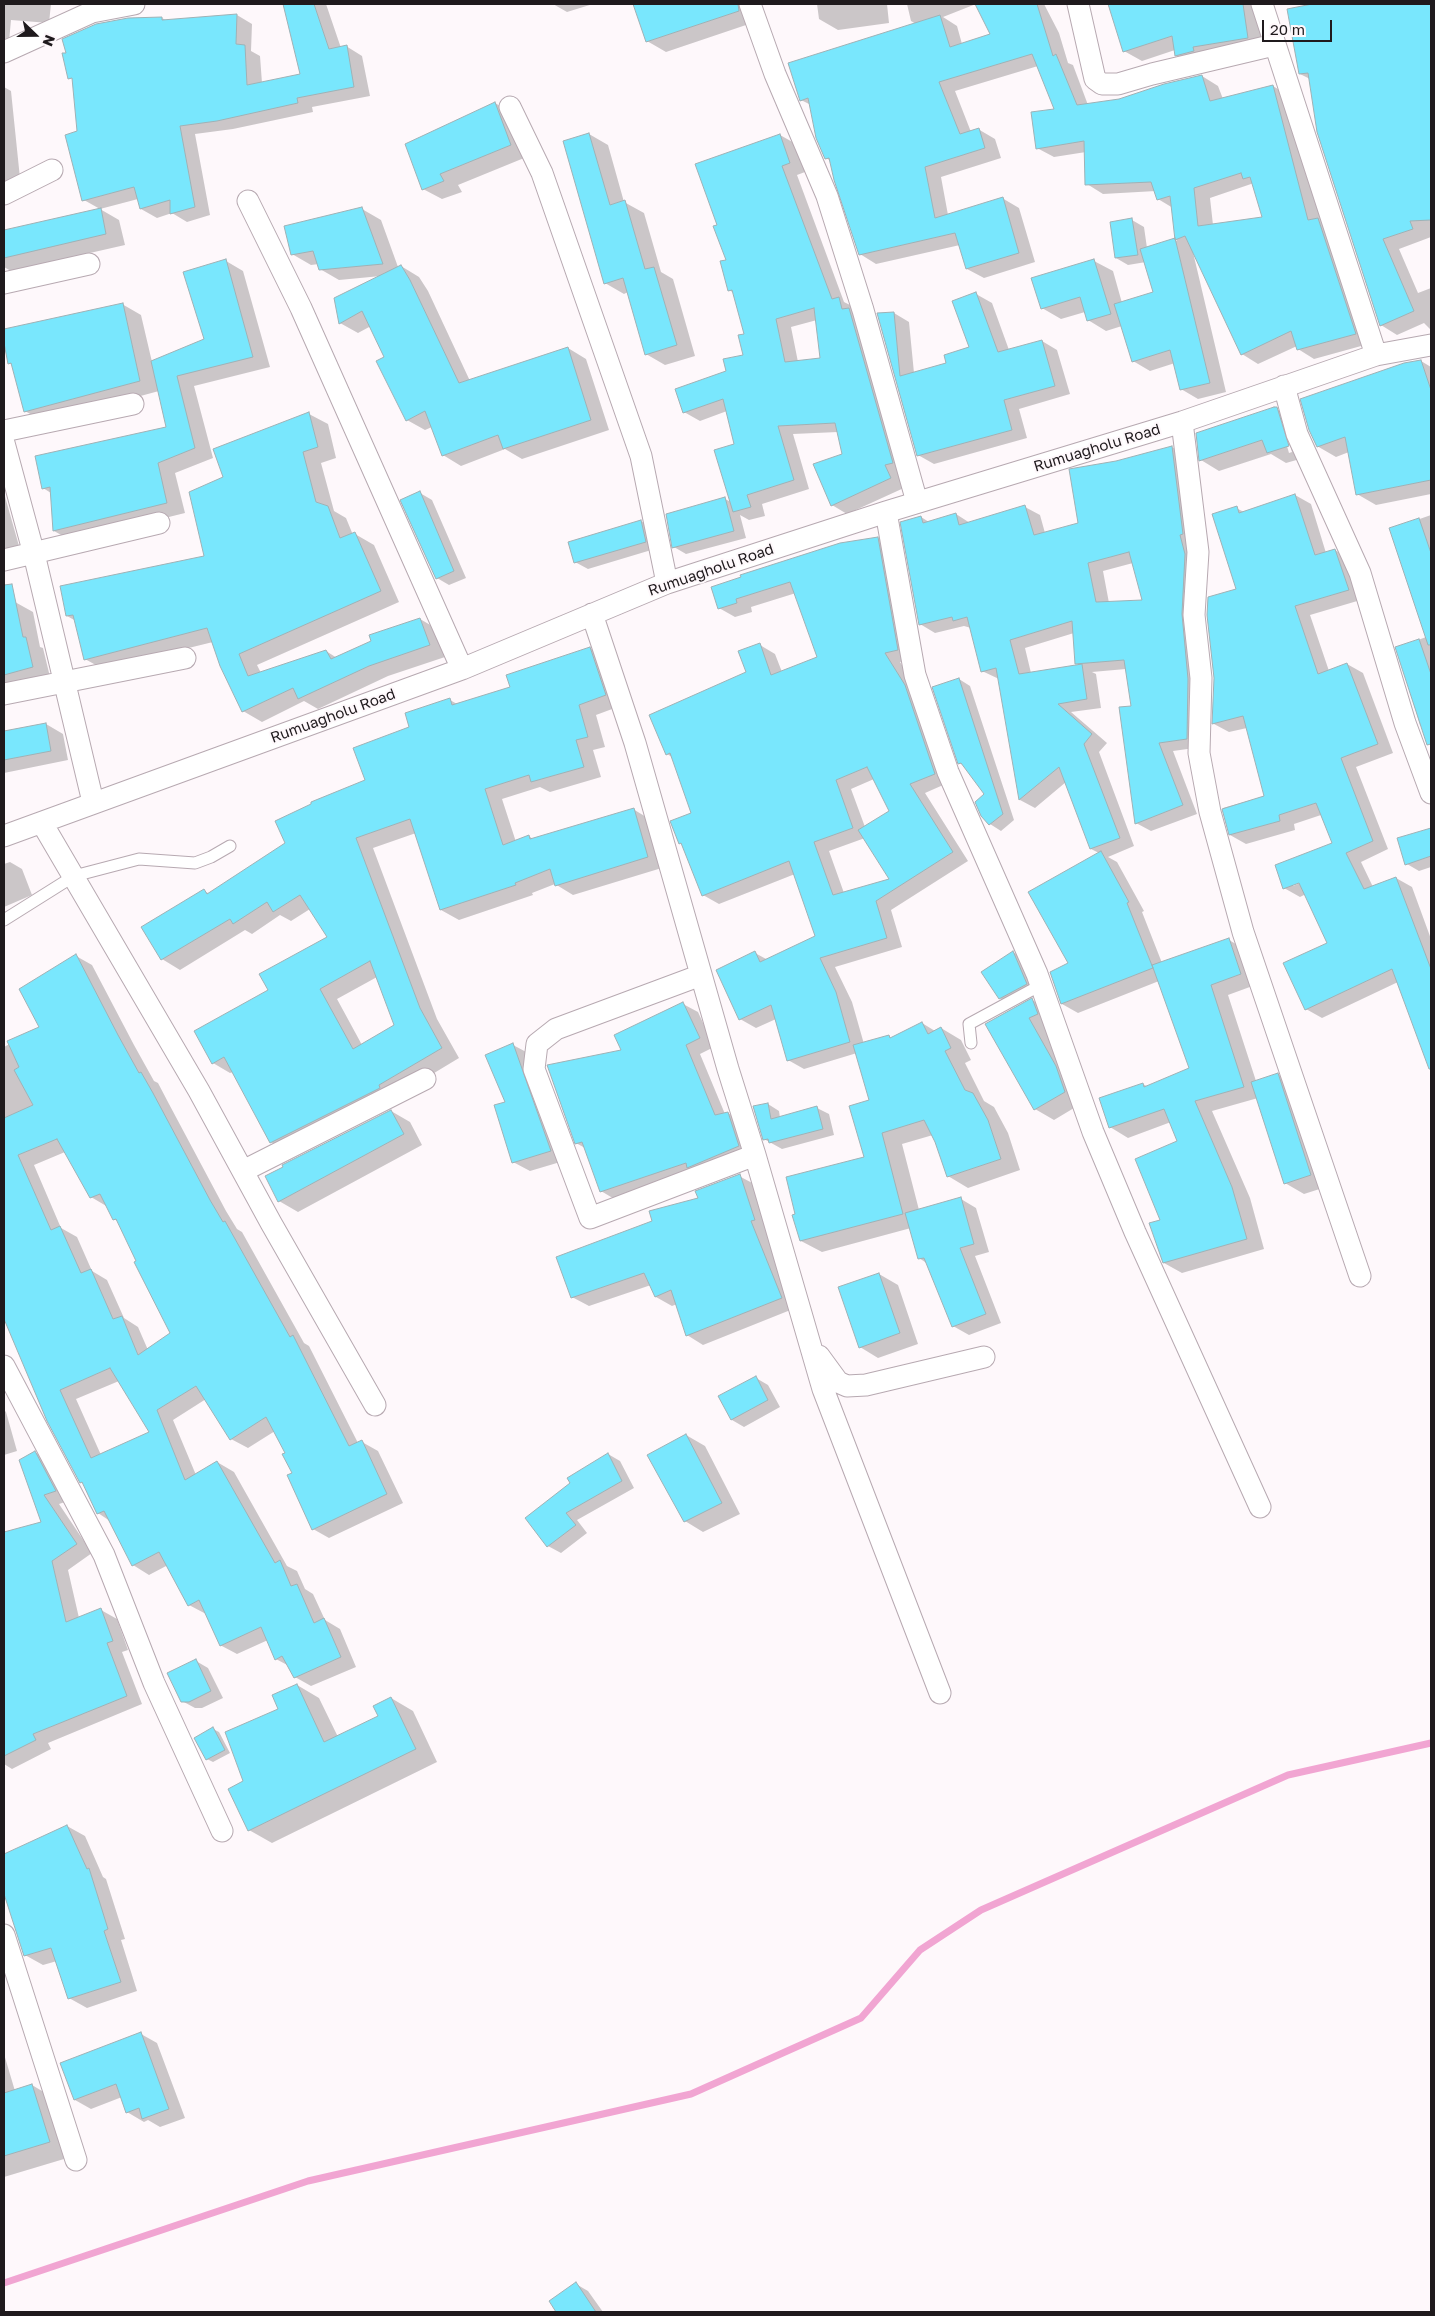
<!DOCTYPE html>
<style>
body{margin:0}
#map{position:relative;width:1435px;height:2316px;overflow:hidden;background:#fef8fb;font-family:"Golos Text",sans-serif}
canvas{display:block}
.frame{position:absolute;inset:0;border:5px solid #1f1a1d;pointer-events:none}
.north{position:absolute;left:10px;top:10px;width:50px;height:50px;-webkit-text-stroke:4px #fef8fb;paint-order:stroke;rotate:112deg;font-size:14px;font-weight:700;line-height:20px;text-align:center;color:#1f1a1d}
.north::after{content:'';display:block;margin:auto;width:18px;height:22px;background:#1f1a1d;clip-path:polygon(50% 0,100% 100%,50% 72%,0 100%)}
.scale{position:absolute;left:1262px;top:20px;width:70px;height:22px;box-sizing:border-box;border:2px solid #1f1a1d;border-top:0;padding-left:6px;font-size:15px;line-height:18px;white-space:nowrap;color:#1f1a1d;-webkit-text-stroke:4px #fef8fb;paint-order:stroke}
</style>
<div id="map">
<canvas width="1435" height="2316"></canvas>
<div class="frame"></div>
<div class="north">N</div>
<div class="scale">20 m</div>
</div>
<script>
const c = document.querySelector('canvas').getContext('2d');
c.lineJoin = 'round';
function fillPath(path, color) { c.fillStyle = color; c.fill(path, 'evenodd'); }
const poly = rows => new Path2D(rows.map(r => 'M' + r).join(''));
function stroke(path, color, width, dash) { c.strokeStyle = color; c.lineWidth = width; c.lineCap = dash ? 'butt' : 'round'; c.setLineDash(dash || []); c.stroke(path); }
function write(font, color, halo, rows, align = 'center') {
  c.font = font + ' "Golos Text",sans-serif'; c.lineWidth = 4; c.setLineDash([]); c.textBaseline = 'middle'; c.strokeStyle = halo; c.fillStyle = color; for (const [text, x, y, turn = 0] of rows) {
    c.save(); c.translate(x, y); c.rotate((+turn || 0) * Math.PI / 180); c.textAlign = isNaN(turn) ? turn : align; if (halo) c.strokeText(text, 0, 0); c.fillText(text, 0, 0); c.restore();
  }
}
fillPath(poly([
 [4,4,51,4,49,23,11,20,8,53,4,52],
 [284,4,326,4,341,48,346,46,362,56,370,96,312,107,313,112,233,129,195,134,210,215,187,222,172,213,157,218,141,209,138,199,100,209,119,220,125,245,11,271,4,267,4,232,100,209,84,200,78,131,162,18,167,21,237,15,252,24,251,51,260,56,262,83,302,75],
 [553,4,593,4,567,12],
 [635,4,742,4,749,24,666,52,647,41],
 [817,4,887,4,889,23,838,30,819,19],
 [907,4,976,4,943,17,957,26,962,44,992,34,976,4,1044,4,1059,33,1068,63,1073,65,1088,105,1120,100,1202,76,1218,86,1223,99,1273,86,1289,96,1372,343,1314,359,1298,349,1297,346,1258,364,1242,354,1192,248,1226,392,1198,399,1181,389,1175,363,1150,371,1133,361,1122,326,1106,331,1088,320,1085,312,1061,319,1042,308,1094,261,1113,271,1122,303,1155,292,1146,262,1128,265,1116,258,1132,220,1144,227,1147,248,1174,239,1177,241,1173,208,1158,199,1156,191,1103,194,1087,184,1086,152,1054,157,1037,148,1056,110,1038,66,955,91,971,132,978,129,995,139,1001,158,941,177,948,215,1002,198,1019,208,1035,262,984,278,967,269,960,245,876,264,860,254,831,161,826,158,811,105,801,100,916,24,911,21],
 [1254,183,1264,218,1213,225,1210,198],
 [1109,4,1259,4,1265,48,1194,65,1176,55,1175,50,1142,61,1124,51],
 [1305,4,1431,4,1431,237,1399,249,1418,293,1431,288,1431,330,1424,323,1397,335,1381,325,1310,79,1300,74],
 [4,87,11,91,21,188,4,191],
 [495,103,514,114,529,156,458,185,462,192,442,199,423,189],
 [589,134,608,145,624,202,644,213,661,272,673,279,695,356,665,365,646,354,628,292,624,294,605,283],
 [780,135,796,144,805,172,797,175,844,302,854,307,906,487,847,514,832,505,843,455,838,432,793,434,809,489,762,504,765,516,749,520,740,515,746,538,686,554,674,547,725,499,731,502,736,445,727,411,700,421,684,412,744,356,745,335,734,293,729,290,728,261,718,226],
 [817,320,822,359,798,362,791,327],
 [362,209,381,220,398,267,401,266,419,277,428,291,470,381,568,348,586,359,609,430,522,459,505,449,461,466,443,455,432,427,425,430,407,420,386,357,371,326,358,333,340,323,381,276,339,280,320,269,319,264,311,265,292,254],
 [226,261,243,271,270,367,194,386,213,458,175,473,185,513,72,541,54,531,51,493,43,488,168,428,159,391,44,422,25,411,13,365,9,363,4,331,122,304,141,315,152,362,206,340],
 [976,294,992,303,1009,350,1042,341,1057,350,1070,394,1019,409,1027,438,934,464,918,455,879,314,894,313,909,322,914,373,948,364,970,348],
 [1421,361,1431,367,1431,494,1376,505,1357,494,1349,452,1336,457,1317,446],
 [1277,409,1295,420,1307,457,1286,463,1271,454,1219,471,1201,460,1197,434],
 [1280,422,1283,422,1292,452,1289,453],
 [309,414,328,424,336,458,321,463,334,511,346,518,353,535,355,534,374,545,399,602,257,665,261,673,326,651,337,658,420,619,439,630,448,656,388,676,318,709,304,701,262,722,243,711,213,642,103,669,85,659,76,621,67,616,206,557,225,477],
 [1172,447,1187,456,1202,747,1173,751,1197,814,1151,831,1136,823,1132,707,1126,669,1092,672,1096,674,1101,708,1071,712,1107,743,1099,752,1134,846,1108,857,1117,862,1144,911,1142,912,1162,963,1229,940,1246,950,1258,984,1228,995,1256,1081,1278,1074,1296,1085,1329,1186,1304,1194,1285,1183,1258,1098,1212,1111,1250,1198,1264,1249,1182,1273,1164,1263,1162,1220,1179,1141,1171,1122,1128,1138,1110,1127,1143,1084,1148,1087,1190,1068,1159,981,1078,1013,1062,1004,1070,964,1099,853,1091,849,1066,782,1035,808,1020,800,999,679,982,671,971,628,964,626,935,633,920,624,921,517,929,522,956,514,970,523,1025,507,1040,515,1045,533,1079,524,1116,462],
 [1133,563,1144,602,1109,603,1103,571],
 [1074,633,1077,663,1081,666,1031,673,1025,648],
 [4,493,21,553,4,558],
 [420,493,432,500,466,578,449,585,437,578],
 [1295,495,1311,504,1326,553,1335,550,1351,560,1364,599,1310,615,1329,671,1347,664,1363,673,1393,753,1356,767,1388,849,1361,862,1373,887,1396,878,1412,887,1431,939,1431,1064,1398,982,1322,1018,1306,1009,1328,943,1306,894,1300,897,1284,888,1334,844,1321,815,1294,824,1295,830,1246,844,1230,835,1223,808,1265,796,1247,728,1229,732,1214,724,1237,590,1236,508,1244,512],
 [1305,881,1293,886,1293,883],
 [1431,515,1431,731,1420,725,1397,648,1426,637,1391,529],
 [641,521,653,529,658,548,588,569,575,562],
 [878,538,893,547,913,659,900,662,921,695,950,782,925,793,968,861,891,910,902,947,835,967,852,1002,864,1044,889,1037,891,1038,922,1023,935,1031,941,1028,961,1040,971,1060,965,1063,984,1101,994,1107,1008,1133,1020,1170,968,1188,948,1176,933,1135,902,1144,919,1210,961,1199,976,1208,989,1252,975,1256,1001,1323,969,1335,953,1326,928,1264,919,1258,911,1228,822,1252,801,1241,866,1158,870,1100,857,1053,804,1069,788,1060,776,1019,756,1028,740,1019,755,953,768,960,816,937,795,874,719,904,703,895,683,845,680,843,693,814,672,757,667,754,748,673,760,645,775,654,782,672,818,657,796,593,751,607,752,612,735,617,719,608,713,588],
 [874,779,890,811,865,827,851,789],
 [865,838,891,879,844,893,829,851],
 [15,602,33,612,40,647,43,648,50,677,4,689,4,604],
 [590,648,607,658,623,705,596,715,605,747,593,750,601,777,550,792,540,787,502,799,516,842,529,836,534,840,633,809,651,820,665,867,573,895,555,884,532,893,533,895,459,920,441,910,416,833,373,848,437,1019,459,1058,396,1096,289,1153,271,1142,233,1072,230,1073,213,1063,269,991,329,937,310,909,291,921,280,915,252,934,245,930,180,970,162,959,143,928,204,891,210,894,287,844,367,781,411,728,450,700,457,704,511,687],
 [377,977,396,1026,362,1045,337,999],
 [959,679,970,686,1014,820,1001,831,990,824,982,815,986,794,965,766,959,763],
 [46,724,63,734,68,760,4,773,4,732],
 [1431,829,1431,867,1419,871,1407,864,1399,839],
 [10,862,22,869,32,895,4,907,4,864],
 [1013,952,1025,959,1039,991,1012,1005,1000,998],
 [76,956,92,965,134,1045,154,1081,158,1083,169,1104,226,1211,237,1229,242,1232,304,1343,309,1346,358,1443,362,1442,378,1451,403,1503,329,1538,313,1529,287,1454,275,1431,248,1448,231,1439,206,1399,173,1420,196,1475,217,1462,234,1472,287,1566,297,1571,305,1589,313,1594,325,1620,340,1629,356,1667,311,1686,295,1677,289,1666,276,1659,268,1640,237,1654,220,1645,206,1614,189,1605,168,1565,149,1575,133,1565,110,1521,98,1513,84,1484,81,1482,48,1421,4,1317,4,1047,41,1027],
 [65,1152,91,1197,108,1207,114,1219,119,1222,171,1334,148,1350,138,1327,124,1318,107,1280,92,1271,77,1237,61,1228,34,1165],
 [119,1381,151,1433,101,1455,76,1399],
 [1032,1000,1051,1010,1084,1102,1054,1120,1035,1109,987,1024],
 [683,1004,698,1012,714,1047,700,1054,725,1114,728,1113,743,1122,753,1155,616,1200,601,1191,585,1148,576,1143,623,1051],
 [513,1045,530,1054,567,1160,530,1171,513,1162,506,1103],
 [768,1104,779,1111,780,1118,817,1108,829,1114,834,1135,782,1149,764,1139],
 [391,1111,410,1122,422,1145,298,1212,279,1201],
 [739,1176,756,1185,798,1307,703,1345,687,1335,677,1304,672,1306,656,1297,651,1285,589,1306,572,1297,653,1222],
 [879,1274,898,1285,918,1344,878,1358,860,1347],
 [756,1378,768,1385,780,1407,744,1427,732,1420,720,1397],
 [4,1410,6,1412,17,1451,4,1455],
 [686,1435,705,1446,740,1514,703,1532,685,1521],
 [35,1452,50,1461,71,1500,59,1504,92,1553,68,1570,79,1618,101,1610,117,1619,128,1650,122,1652,142,1704,48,1743,51,1749,12,1769,4,1764,4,1533,42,1522],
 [608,1454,620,1461,634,1488,577,1520,587,1533,561,1553,548,1546,526,1518],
 [196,1661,208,1668,223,1698,202,1708,195,1708,182,1701],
 [297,1685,319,1698,338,1737,379,1716,391,1698,413,1711,437,1762,272,1843,249,1830,245,1782,280,1710],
 [213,1729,219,1732,230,1753,213,1762,207,1759],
 [67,1826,85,1836,103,1877,106,1879,125,1939,121,1940,137,1991,87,2008,69,1998,57,1961,43,1965,25,1955,4,1891,4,1855],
 [141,2034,157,2043,185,2118,160,2127,148,2120,144,2122,127,2112,122,2097,91,2109,75,2100],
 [4,2054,15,2091,32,2085,57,2100,74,2156,4,2177],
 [576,2284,588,2291,603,2312,558,2312,550,2301]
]), '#0003');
stroke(poly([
 [4,2283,308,2181,691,2094,861,2018,920,1950,981,1910,1288,1775,1431,1743]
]), '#f1a5d2', 7);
const building = poly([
 [283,4,314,4,329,49,347,45,354,87,297,98,298,103,217,121,180,126,195,207,170,214,170,200,140,209,134,187,82,201,65,135,77,131,72,78,68,79,62,53,66,53,62,39,96,24,128,18,162,17,162,20,237,14,236,44,245,45,247,85,300,74,283,4],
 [633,4,738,4,739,11,646,42,633,4],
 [975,4,1037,4,1053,56,1056,54,1077,105,1119,99,1164,84,1202,75,1210,101,1273,85,1308,220,1318,218,1356,334,1297,350,1291,331,1241,355,1185,236,1175,240,1170,196,1157,200,1151,182,1085,185,1084,141,1036,149,1031,112,1054,109,1032,54,939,82,960,134,979,128,985,148,925,167,935,218,1003,197,1019,253,966,269,955,233,859,255,834,180,829,158,825,159,816,138,808,98,800,101,788,63,940,15,950,47,990,34,975,4],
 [1241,173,1243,179,1250,177,1262,217,1198,226,1194,188,1241,173],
 [1108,4,1243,4,1248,38,1193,47,1194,51,1175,56,1172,36,1123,52,1108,4],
 [1312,4,1431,4,1431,220,1410,221,1413,229,1383,239,1414,311,1380,326,1317,132,1308,73,1299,74,1287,9,1312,4],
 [495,102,511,145,440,174,444,181,422,190,405,144,495,102],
 [589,133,610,205,625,200,645,269,654,267,677,345,645,355,623,278,604,284,563,141,589,133],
 [780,134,790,163,782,166,832,299,839,297,842,309,849,308,893,463,885,465,891,478,831,506,813,464,842,454,835,423,778,426,794,480,747,495,751,507,733,512,714,450,734,444,723,399,683,413,675,389,726,371,723,359,743,355,738,335,744,334,732,290,728,291,720,261,726,260,713,226,717,225,695,164,780,134],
 [814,308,820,358,785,362,776,319,814,308],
 [362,207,383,264,319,270,313,251,291,255,284,226,362,207],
 [101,208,106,234,4,258,4,230,101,208],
 [1132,218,1138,255,1115,258,1110,222,1132,218],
 [1175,238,1210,383,1180,390,1170,350,1132,362,1114,304,1153,292,1140,249,1175,238],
 [226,259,253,357,177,376,195,448,158,463,167,503,53,531,50,487,42,489,35,456,166,427,151,361,204,339,183,272,226,259],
 [1094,259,1111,314,1087,321,1080,297,1041,309,1031,278,1094,259],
 [401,265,410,280,459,383,568,347,591,420,503,449,498,435,442,456,425,411,406,421,376,361,384,357,362,311,339,324,334,298,401,265],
 [976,292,998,352,1042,340,1055,386,1004,400,1012,430,917,456,877,313,894,312,900,376,946,363,944,355,969,347,952,301,976,292],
 [123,303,140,381,24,412,11,363,8,364,4,343,4,329,123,303],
 [1421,360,1431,390,1431,480,1356,495,1345,437,1317,447,1309,430,1300,399,1404,363,1421,360],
 [1274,407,1277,407,1289,446,1267,453,1262,440,1199,461,1196,433,1274,407],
 [309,412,318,447,303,452,316,502,328,506,340,538,355,532,381,591,239,654,248,676,326,650,331,659,371,641,369,635,420,618,430,645,369,666,298,699,293,688,242,712,220,666,207,628,84,660,73,615,66,616,60,586,204,556,189,492,223,477,213,449,309,412],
 [1172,446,1183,534,1180,535,1185,554,1182,614,1188,679,1187,739,1159,743,1183,805,1135,824,1119,707,1131,706,1124,660,1075,664,1072,621,1010,640,1019,674,1082,664,1087,699,1058,704,1092,734,1084,744,1120,838,1090,849,1059,767,1019,800,996,668,981,672,967,617,953,621,952,617,919,625,900,522,921,516,923,523,956,513,959,525,1025,505,1034,535,1078,523,1069,469,1116,461,1172,446],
 [1129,552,1142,600,1096,602,1088,563,1129,552],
 [420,491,454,571,436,579,400,500,420,491],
 [1295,494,1315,555,1335,549,1349,590,1295,606,1318,674,1347,663,1378,744,1341,758,1373,841,1346,853,1364,889,1396,877,1431,969,1431,1069,1429,1069,1392,969,1305,1010,1283,963,1327,943,1299,883,1283,889,1275,865,1332,843,1316,803,1279,815,1280,821,1229,835,1222,809,1264,796,1243,716,1212,724,1214,678,1207,615,1208,597,1236,589,1212,514,1237,506,1239,513,1295,494],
 [725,497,734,531,672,548,666,514,725,497],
 [1419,518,1431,553,1431,645,1428,645,1389,528,1419,518],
 [641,520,646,542,574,563,568,542,641,520],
 [878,537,898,650,885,653,905,685,935,774,910,784,953,852,876,901,887,938,820,958,836,992,850,1042,787,1061,771,1005,739,1020,716,970,755,951,760,962,815,936,789,861,702,896,681,843,679,844,670,821,691,813,670,753,666,755,649,715,746,672,738,651,760,643,771,675,817,657,790,582,736,599,737,603,718,609,711,587,741,577,740,575,840,543,878,537],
 [867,767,889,811,858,830,889,879,833,895,814,842,853,828,836,780,867,767],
 [12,584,23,637,26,637,33,667,4,675,4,585,12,584],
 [1419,639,1431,674,1431,744,1427,745,1395,647,1419,639],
 [590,647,606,695,579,705,588,737,576,740,584,767,531,782,529,775,485,789,503,845,529,835,530,839,634,808,648,857,555,886,550,869,515,883,516,885,440,910,410,819,356,838,420,1008,442,1048,379,1085,380,1088,270,1143,224,1057,212,1064,194,1031,268,990,259,974,327,937,300,895,273,912,267,902,233,924,230,919,161,960,141,927,204,889,207,894,285,843,275,821,311,804,311,802,365,780,353,748,409,727,405,713,450,698,452,705,510,687,506,675,590,647],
 [370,961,394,1025,353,1049,320,989,370,961],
 [959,678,1003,814,989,825,981,816,975,802,984,794,961,763,958,764,932,687,959,678],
 [46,723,51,751,4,760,4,731,46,723],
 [1431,828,1431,856,1405,865,1397,838,1431,828],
 [1101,851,1129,902,1127,903,1153,968,1061,1004,1050,972,1068,963,1028,892,1101,851],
 [1229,938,1241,974,1211,985,1244,1087,1195,1101,1232,1187,1247,1239,1163,1263,1149,1223,1160,1220,1135,1159,1177,1141,1164,1109,1109,1128,1099,1098,1143,1083,1144,1087,1189,1068,1152,965,1229,938],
 [1013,951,1027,984,999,999,981,972,1013,951],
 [76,954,118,1035,139,1073,141,1072,153,1093,210,1200,223,1222,225,1221,290,1337,293,1335,349,1446,362,1440,387,1494,312,1530,287,1475,292,1473,282,1454,285,1453,266,1417,230,1440,196,1386,157,1410,185,1480,217,1461,275,1563,280,1560,291,1586,297,1584,314,1623,324,1618,341,1657,294,1678,282,1656,275,1660,261,1627,220,1646,199,1600,188,1606,159,1552,132,1566,104,1511,97,1514,82,1482,80,1483,47,1421,4,1319,4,1118,33,1105,14,1070,19,1067,7,1041,39,1027,19,989,76,954],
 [57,1139,90,1198,100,1194,113,1220,116,1219,136,1261,134,1262,170,1333,138,1355,122,1316,113,1319,91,1269,81,1273,60,1226,51,1230,18,1155,57,1139],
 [110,1368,149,1432,91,1458,60,1390,110,1368],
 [1032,998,1038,1014,1029,1018,1056,1066,1065,1092,1034,1110,985,1024,1032,998],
 [683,1002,700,1038,686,1045,715,1115,728,1112,739,1146,687,1168,686,1163,600,1192,582,1142,575,1144,547,1065,621,1050,614,1035,683,1002],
 [922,1022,928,1034,941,1027,951,1048,945,1051,965,1090,973,1093,988,1120,1001,1159,947,1177,935,1142,924,1120,882,1133,903,1214,800,1241,792,1215,795,1214,786,1177,864,1157,849,1106,869,1100,853,1045,889,1035,890,1038,922,1022],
 [513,1043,551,1151,512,1163,494,1105,505,1102,485,1055,513,1043],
 [1278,1073,1311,1175,1284,1184,1251,1082,1278,1073],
 [768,1103,771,1119,817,1106,823,1129,769,1143,768,1139,763,1140,753,1106,768,1103],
 [391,1110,404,1134,278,1202,265,1176,283,1167,282,1165,391,1110],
 [740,1174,755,1220,751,1221,782,1298,686,1336,671,1290,655,1297,644,1273,571,1298,556,1257,652,1221,649,1211,698,1198,695,1191,740,1174],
 [961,1197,974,1244,960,1248,986,1314,952,1327,924,1258,918,1259,905,1213,961,1197],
 [879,1273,900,1333,859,1348,838,1287,879,1273],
 [756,1376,768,1400,731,1420,718,1396,756,1376],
 [686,1434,722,1503,684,1522,647,1455,686,1434],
 [35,1451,56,1491,44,1495,77,1544,52,1561,66,1622,101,1608,113,1641,107,1643,127,1696,33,1734,36,1740,4,1756,4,1532,41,1522,19,1460,35,1451],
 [608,1453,622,1481,566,1513,576,1525,547,1547,525,1518,570,1483,567,1478,608,1453],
 [196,1659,211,1691,189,1702,181,1702,167,1673,196,1659],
 [297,1684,324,1742,378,1716,373,1706,391,1697,416,1749,248,1831,228,1789,243,1781,225,1732,278,1709,272,1695,297,1684],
 [213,1727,225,1750,206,1760,194,1738,213,1727],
 [67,1825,87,1869,89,1868,108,1929,104,1931,121,1982,68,1999,51,1948,24,1956,4,1894,4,1854,67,1825],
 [141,2032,169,2109,142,2119,139,2108,126,2113,116,2084,74,2100,60,2063,141,2032],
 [32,2084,50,2142,4,2156,4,2093,32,2084],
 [576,2282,596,2312,556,2312,549,2301,576,2282]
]);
fillPath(building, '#79e7fd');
stroke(building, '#9fb1b5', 1);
const service = poly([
 [4,920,74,876,139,859,195,863,211,857,230,846],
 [971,1043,969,1024,1041,985]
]);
const minor = poly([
 [750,4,775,74,827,196,863,310,917,502],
 [1078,4,1095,79,1102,84,1118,84,1152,74,1274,45],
 [1262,4,1376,355],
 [4,52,92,12,134,4],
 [510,107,542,173,641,456,667,583],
 [4,194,52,170],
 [248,201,301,308,462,669],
 [4,283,89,264],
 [1284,386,1297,434,1360,573,1405,723,1431,793],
 [1182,422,1198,552,1194,615,1201,678,1199,753,1210,812,1243,932,1360,1276],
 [4,431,133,404],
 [4,443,34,554,93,802],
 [886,512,915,675,948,772,1037,974,1093,1132,1135,1232,1260,1507],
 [4,560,159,523],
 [592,614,635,743,728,1069,755,1155,823,1389,940,1693],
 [4,694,185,658],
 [42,823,199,1091,271,1223,375,1405],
 [4,836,462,669,667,583,886,512,1182,422,1376,355,1431,345],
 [701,975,556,1029,537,1044,534,1069,590,1218,755,1155],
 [243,1171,425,1079],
 [819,1356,838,1382,847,1386,866,1385,984,1357],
 [4,1366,104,1555,154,1683,222,1831],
 [4,1935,76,2160]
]);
stroke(service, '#b7a9b1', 13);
stroke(minor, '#b7a9b1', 23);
stroke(service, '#fff', 11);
stroke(minor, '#fff', 21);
write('15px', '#1f1a1d', '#fef8fb', [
 ["Rumuagholu Road",1097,448,-17],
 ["Rumuagholu Road",711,570,-19],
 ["Rumuagholu Road",333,716,-20]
]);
</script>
